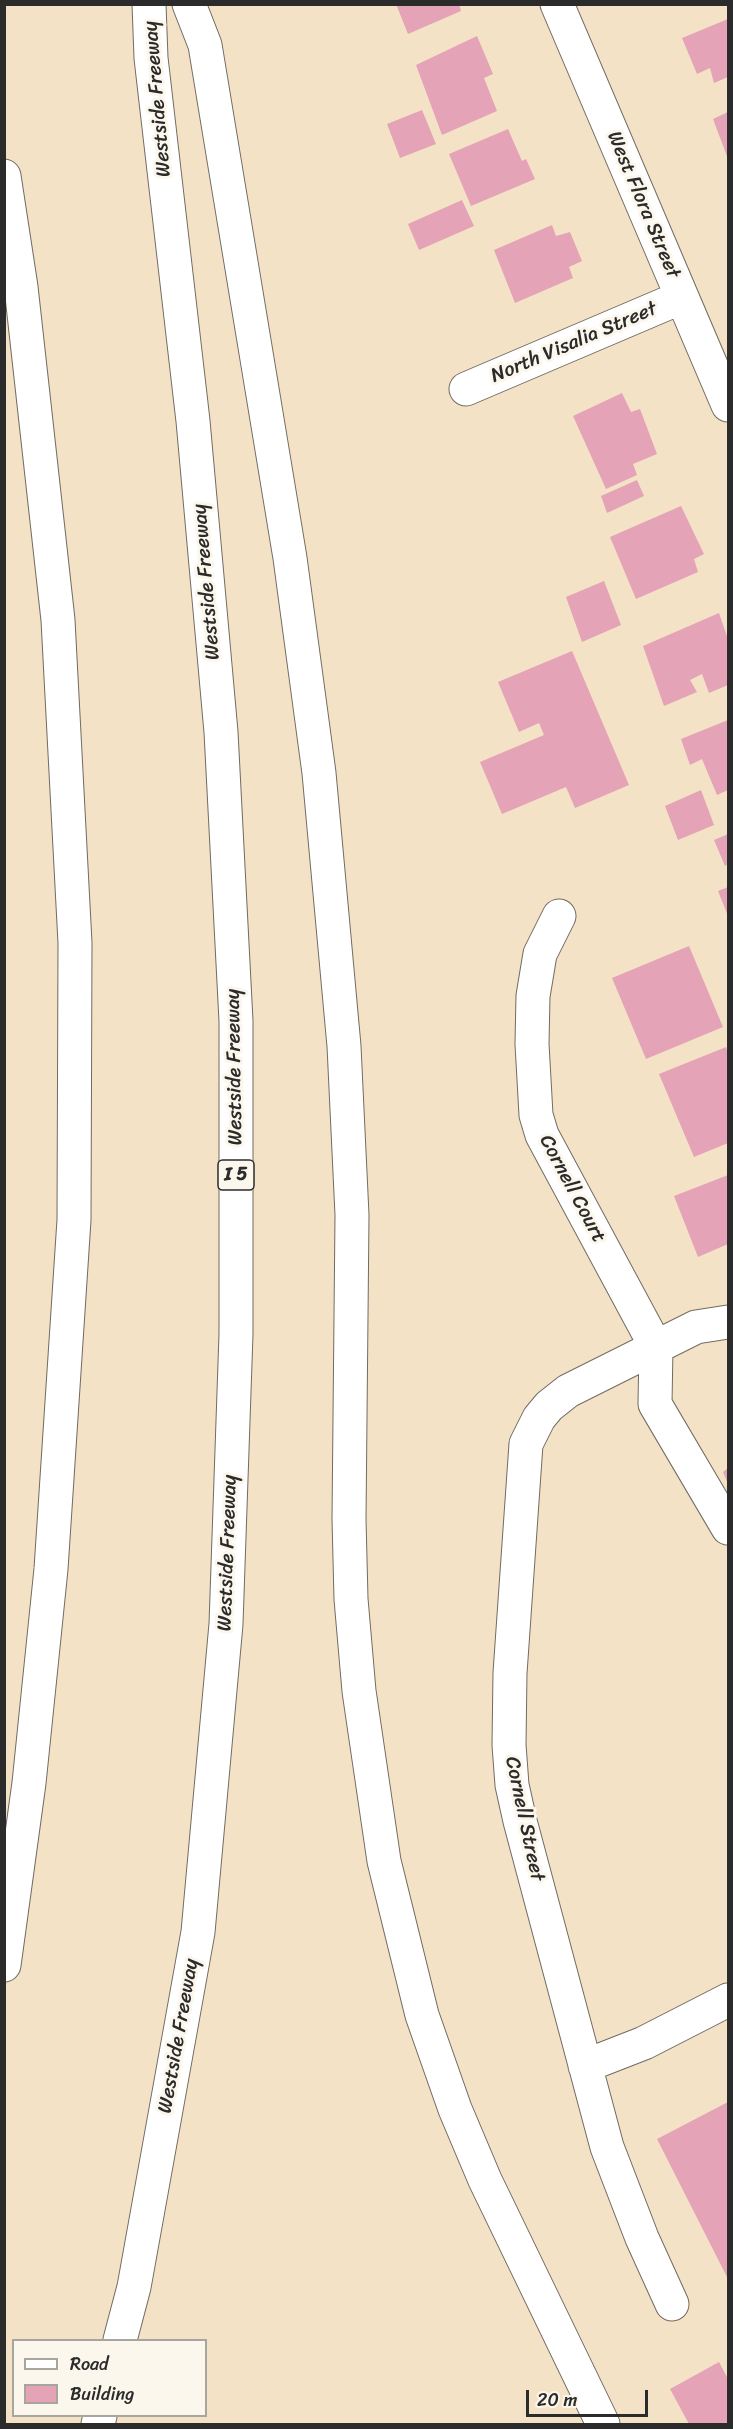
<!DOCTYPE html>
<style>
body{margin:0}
#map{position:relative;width:733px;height:2429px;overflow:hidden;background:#f4e2c7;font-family:Sriracha,sans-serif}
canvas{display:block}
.frame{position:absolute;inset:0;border:6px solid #2b2b2b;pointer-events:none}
.legend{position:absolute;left:12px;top:2339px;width:195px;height:78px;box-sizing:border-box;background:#fbf7ec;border:2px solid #a8a59f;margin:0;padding:8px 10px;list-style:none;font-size:18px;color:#2b2b2b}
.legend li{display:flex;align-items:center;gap:12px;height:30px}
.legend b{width:30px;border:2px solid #a8a59f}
.scale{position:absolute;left:526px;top:2390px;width:122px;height:27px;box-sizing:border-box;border:3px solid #2b2b2b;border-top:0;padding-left:8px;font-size:18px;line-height:21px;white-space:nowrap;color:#2b2b2b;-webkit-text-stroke:4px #fbf7ec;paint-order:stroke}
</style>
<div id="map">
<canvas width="733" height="2429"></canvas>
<div class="frame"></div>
<ul class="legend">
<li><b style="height:8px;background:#fff"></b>Road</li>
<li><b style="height:16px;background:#e4a3b6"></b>Building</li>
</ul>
<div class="scale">20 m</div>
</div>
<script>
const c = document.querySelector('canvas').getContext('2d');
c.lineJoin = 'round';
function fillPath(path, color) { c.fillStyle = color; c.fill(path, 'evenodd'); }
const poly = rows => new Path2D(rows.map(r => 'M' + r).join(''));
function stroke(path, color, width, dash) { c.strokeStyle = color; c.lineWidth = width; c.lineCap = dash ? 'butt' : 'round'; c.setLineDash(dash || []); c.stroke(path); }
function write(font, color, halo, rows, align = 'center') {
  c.font = font + ' Sriracha,sans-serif'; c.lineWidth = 6; c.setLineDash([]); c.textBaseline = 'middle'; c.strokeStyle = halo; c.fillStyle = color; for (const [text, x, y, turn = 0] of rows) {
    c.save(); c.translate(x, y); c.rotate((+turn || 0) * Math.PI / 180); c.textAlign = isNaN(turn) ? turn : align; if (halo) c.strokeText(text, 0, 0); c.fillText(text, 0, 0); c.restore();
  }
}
fillPath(poly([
 [396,4,459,4,461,11,408,34],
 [728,19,728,77,714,83,710,68,697,74,682,38],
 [477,36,493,74,484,78,497,111,442,135,416,65],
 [422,110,436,144,400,158,387,124],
 [728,112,728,159,713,119],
 [508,129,522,161,526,159,535,179,471,206,449,154],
 [462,200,474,226,419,250,408,224],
 [552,225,556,236,570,232,582,261,569,267,573,278,515,303,494,250],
 [622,393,631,412,640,409,657,454,633,464,637,475,606,489,573,416],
 [637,480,644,496,607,513,601,496],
 [681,506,704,554,694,559,698,572,636,599,610,537],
 [604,581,621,625,582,642,566,597],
 [719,613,728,639,728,685,709,693,702,674,690,680,697,692,664,706,643,646],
 [572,651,629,785,575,808,566,787,502,814,480,762,544,735,539,723,519,732,498,682],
 [728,720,728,790,717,795,702,759,690,765,681,739],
 [701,790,714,825,678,840,665,806],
 [728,834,728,864,725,866,714,840],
 [728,887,728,916,718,891],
 [689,946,723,1027,646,1059,612,978],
 [726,1047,728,1054,728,1143,694,1157,659,1074],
 [728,1175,728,1244,698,1257,674,1196],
 [728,1468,728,1484,723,1472],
 [728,2102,728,2279,657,2139],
 [719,2362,728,2379,728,2424,689,2424,670,2389]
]), '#e4a3b6');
const minor = poly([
 [557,4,728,405],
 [466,389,682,297],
 [559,916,540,954,533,996,532,1044,536,1115,542,1135,656,1347,655,1404,728,1528],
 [585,2066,644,2043,728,2000],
 [672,2304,642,2238,607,2147,520,1821,512,1785,509,1745,510,1673,526,1444,539,1418,549,1406,568,1391,696,1327,728,1322]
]);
const highway = poly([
 [189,4,205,45,290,558,319,773,344,1046,352,1215,349,1519,351,1599,359,1691,384,1861,422,2015,455,2109,485,2180,603,2424],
 [4,176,21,287,58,620,75,943,74,1220,51,1569,29,1783,4,1965],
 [120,2340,134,2287,198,1932,226,1624,236,1334,236,1021,221,732,193,421,151,58,149,4],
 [98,2424,100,2416]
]);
stroke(minor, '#716b62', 35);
stroke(highway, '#716b62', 35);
stroke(minor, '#fff', 33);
stroke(highway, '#fff', 33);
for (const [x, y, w] of [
 [236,1175,36]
]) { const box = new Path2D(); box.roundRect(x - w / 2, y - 15, w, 30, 4.5); c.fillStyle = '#fbf7ec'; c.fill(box); stroke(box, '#2b2b2b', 1.5); }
write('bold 18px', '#2b2b2b', null, [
 ["I 5",236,1175]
]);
write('20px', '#2b2b2b', '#fbf7ec', [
 ["Westside Freeway",158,99,-95],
 ["West Flora Street",643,205,67],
 ["North Visalia Street",574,343,-23],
 ["Westside Freeway",207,582,-95],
 ["Westside Freeway",235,1067,-91],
 ["Cornell Court",572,1189,62],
 ["Westside Freeway",228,1553,-88],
 ["Cornell Street",524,1819,78],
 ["Westside Freeway",179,2036,-80]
]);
</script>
